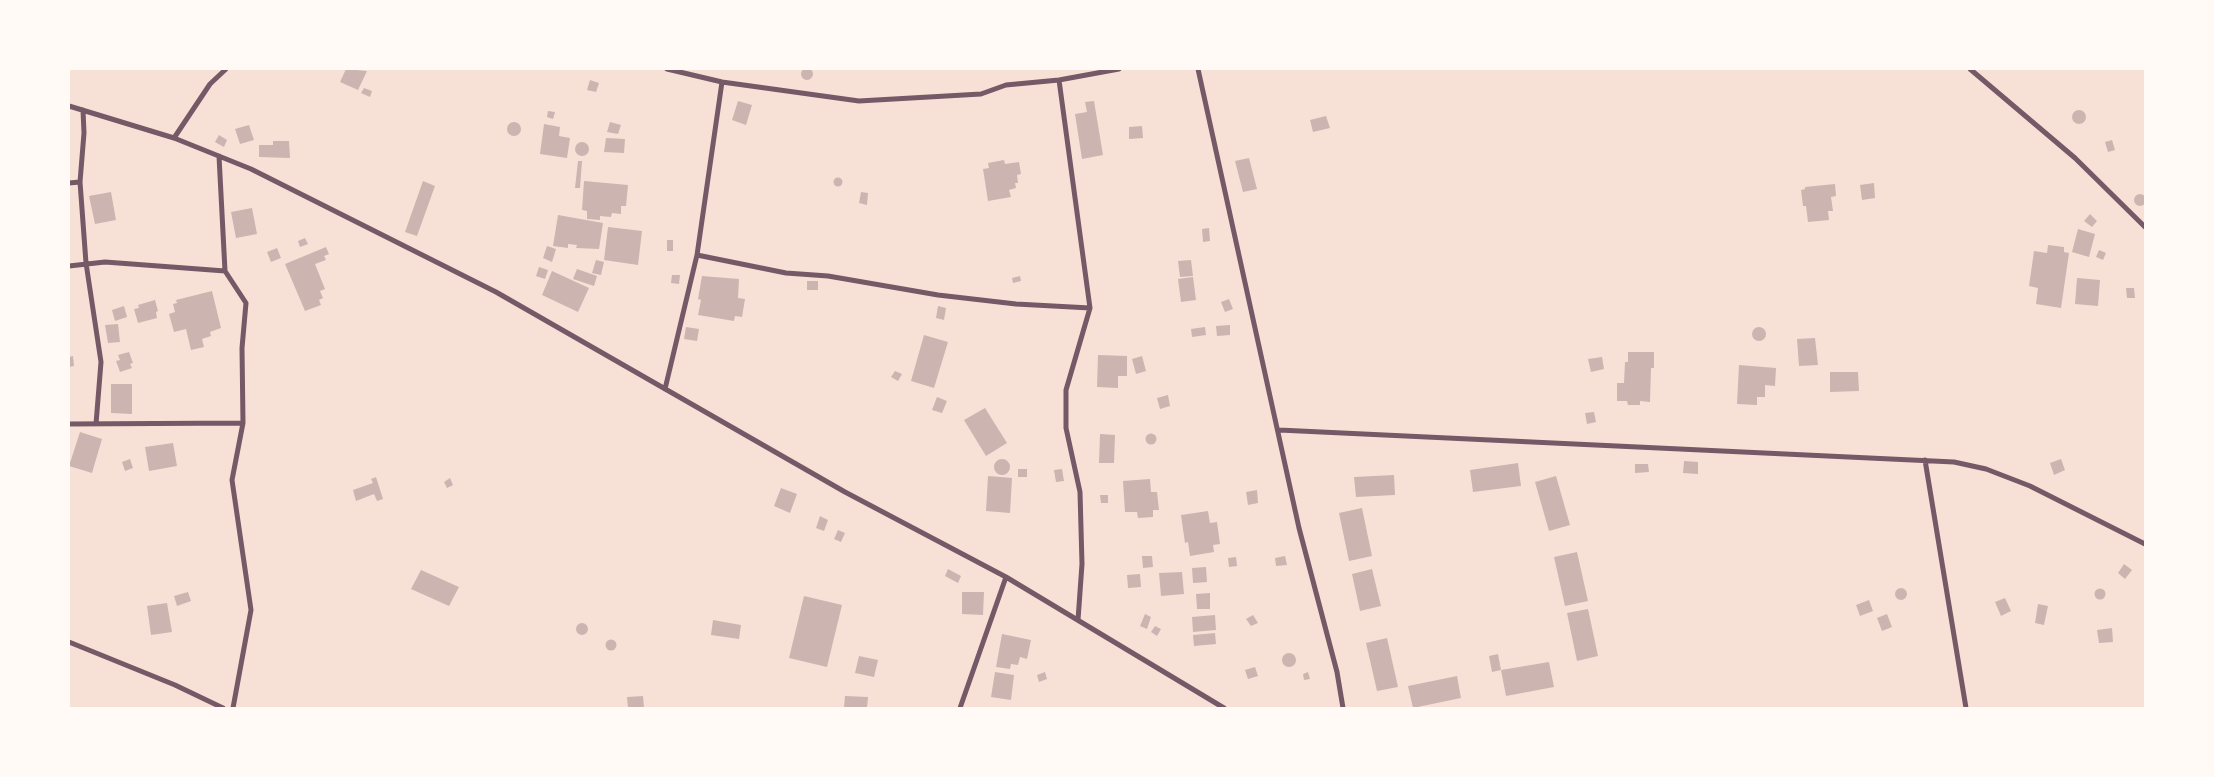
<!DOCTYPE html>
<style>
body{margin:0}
#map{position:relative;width:2214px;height:777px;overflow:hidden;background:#f7e1d7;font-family:Rubik,sans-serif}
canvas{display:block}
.frame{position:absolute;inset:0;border:70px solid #fffaf5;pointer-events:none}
</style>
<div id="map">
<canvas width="2214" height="777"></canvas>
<div class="frame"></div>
</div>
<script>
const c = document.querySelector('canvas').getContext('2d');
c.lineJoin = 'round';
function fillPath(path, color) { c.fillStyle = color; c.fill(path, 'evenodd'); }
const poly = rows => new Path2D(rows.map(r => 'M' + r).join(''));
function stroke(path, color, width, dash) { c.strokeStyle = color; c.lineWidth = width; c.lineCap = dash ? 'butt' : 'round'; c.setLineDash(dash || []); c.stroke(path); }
fillPath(poly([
 '801 74a6 6 0 1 1 12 0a6 6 0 1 1-12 0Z',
 [346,69,367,71,358,90,340,82],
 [590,80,599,83,596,92,587,90],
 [364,88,372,91,370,97,361,93],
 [738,101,752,105,746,125,732,120],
 [1094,101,1103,155,1082,159,1075,114,1087,112,1085,102],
 '2072 117a7 7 0 1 1 14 0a7 7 0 1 1-14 0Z',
 [548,111,555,112,553,119,547,117],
 [1326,116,1330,128,1313,132,1310,120],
 '507 129a7 7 0 1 1 14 0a7 7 0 1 1-14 0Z',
 [610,122,621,125,618,134,607,132],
 [544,124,560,127,559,136,570,138,567,158,540,154],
 [249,125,254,140,240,144,235,129],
 [1142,126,1143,138,1129,139,1129,127],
 [219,135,227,140,224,147,215,142],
 [606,138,625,139,624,153,604,152],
 [2112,140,2115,150,2108,152,2105,142],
 [273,141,289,141,290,158,259,157,259,145,273,145],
 '575 149a7 7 0 1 1 14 0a7 7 0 1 1-14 0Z',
 [1249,158,1257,189,1243,192,1235,161],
 [1004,160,1005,164,1019,162,1021,174,1017,175,1018,183,1015,183,1016,188,1009,190,1011,197,988,201,983,169,989,168,988,163],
 [578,161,582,161,580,188,575,188],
 '833.5 182a4.5 4.5 0 1 1 9 0a4.5 4.5 0 1 1-9 0Z',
 [423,181,435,186,417,236,405,232],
 [584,181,628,185,626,206,621,206,621,214,612,213,611,217,600,216,600,220,587,219,587,211,582,210],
 [1874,183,1875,198,1862,200,1860,185],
 [1835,184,1836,196,1831,197,1833,211,1828,211,1829,220,1808,222,1806,206,1803,206,1801,190,1805,189,1805,187],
 [111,192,116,220,95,224,89,196],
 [861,192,868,193,867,205,859,203],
 '2134 200a6 6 0 1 1 12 0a6 6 0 1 1-12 0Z',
 [252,208,257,234,236,238,231,212],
 [2090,214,2097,221,2092,227,2084,221],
 [558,215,603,223,599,249,576,248,577,245,568,244,568,248,553,246],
 [608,227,642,231,638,265,604,260],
 [1209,228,1210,241,1203,242,1202,229],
 [2078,229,2095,234,2089,257,2072,252],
 [305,238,308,244,300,247,298,241],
 [667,240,673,240,673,251,667,251],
 [2048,245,2064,247,2064,252,2069,253,2061,308,2036,304,2038,288,2029,286,2034,251,2047,253],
 [547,246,556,249,552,262,543,258],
 [326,247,329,254,324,256,326,260,315,264,325,289,320,291,323,298,319,300,321,305,305,311,285,264],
 [277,248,281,258,271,262,267,252],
 [2099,250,2106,253,2103,260,2096,257],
 [596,260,604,262,601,275,592,273],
 [1191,260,1193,276,1180,277,1178,261],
 [539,267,548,270,545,279,536,276],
 [577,269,597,276,594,286,573,279],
 [552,271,589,288,578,312,542,295],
 [672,275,680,275,679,284,671,283],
 [702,276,739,279,738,298,745,299,742,317,735,316,734,321,698,315,701,300,698,299],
 [1020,276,1021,281,1013,283,1012,278],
 [1193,277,1196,300,1181,302,1178,279],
 [2077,278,2100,280,2098,306,2075,304],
 [807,281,818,281,818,290,807,290],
 [2126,288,2134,288,2135,298,2127,298],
 [212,291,221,328,210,332,211,336,202,339,204,347,191,350,186,329,174,332,169,314,175,312,173,304,177,303,176,300],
 [1229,299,1233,309,1225,312,1221,302],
 [155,300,158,311,156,312,157,318,138,323,134,309,139,308,138,305],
 [124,306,127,317,115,321,112,310],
 [938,306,946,308,944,320,936,318],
 [118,324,120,342,108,343,105,325],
 [1230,325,1230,335,1217,336,1216,326],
 [686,327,699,329,697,341,684,339],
 [1205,327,1206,335,1192,337,1191,329],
 '1752 334a7 7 0 1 1 14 0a7 7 0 1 1-14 0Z',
 [924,335,948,342,934,388,911,381],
 [1815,338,1818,365,1799,366,1797,339],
 [129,352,133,363,130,364,132,368,120,372,116,361,120,360,118,355],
 [1628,352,1654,352,1654,368,1651,368,1650,402,1640,401,1640,405,1628,405,1627,401,1617,401,1617,383,1624,383,1625,362,1628,362],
 [1098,355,1127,356,1127,376,1118,376,1118,388,1097,387],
 [73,356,74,366,69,367,69,357],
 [1142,356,1146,371,1136,374,1132,359],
 [1602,357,1604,369,1591,372,1588,359],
 [1739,365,1776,368,1775,386,1765,385,1765,397,1757,397,1757,405,1737,404],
 [895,371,902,374,898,381,891,377],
 [1830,372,1858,372,1859,391,1830,392],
 [111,384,132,384,132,414,111,413],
 [1168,395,1170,406,1160,409,1157,398],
 [937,397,947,401,942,413,932,410],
 [985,408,1007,443,986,456,964,420],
 [1594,412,1596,422,1587,424,1585,413],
 [80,432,102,439,92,473,69,466],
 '1145.5 439a5.5 5.5 0 1 1 11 0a5.5 5.5 0 1 1-11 0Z',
 [1100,434,1115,435,1114,463,1099,463],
 [173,443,177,466,149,471,145,447],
 '994 467a8 8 0 1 1 16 0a8 8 0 1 1-16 0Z',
 [130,459,133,468,125,471,122,462],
 [2061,459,2065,470,2054,475,2050,463],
 [1684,461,1698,462,1698,474,1683,473],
 [1518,463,1521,486,1473,492,1470,470],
 [1635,464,1648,464,1649,472,1635,473],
 [1018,469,1027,469,1027,477,1018,477],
 [1062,469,1064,481,1056,482,1054,470],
 [1394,475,1395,495,1356,497,1354,477],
 [988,476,1012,478,1010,513,986,511],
 [1556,476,1570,525,1549,531,1535,482],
 [376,477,383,499,377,501,374,494,356,501,353,490,373,483,371,479],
 [450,478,453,485,447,488,444,482],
 [1150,479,1151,492,1157,492,1159,510,1153,510,1153,517,1138,518,1137,512,1125,512,1123,481],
 [781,488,797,494,790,513,774,506],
 [1257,490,1258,503,1248,505,1246,492],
 [1100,495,1108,495,1108,503,1101,503],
 [1362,508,1372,556,1349,561,1339,513],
 [1208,511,1210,523,1217,522,1220,544,1213,545,1214,552,1190,556,1188,542,1185,543,1181,515],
 [820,516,828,520,824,531,816,528],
 [838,530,845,533,841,542,834,539],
 [1577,552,1588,601,1565,606,1554,557],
 [1142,556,1152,556,1153,567,1143,568],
 [1285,556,1287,565,1276,566,1275,558],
 [1236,557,1237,566,1229,567,1228,558],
 [2124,564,2132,570,2125,579,2118,573],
 [1206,567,1207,582,1193,583,1192,568],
 [948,569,961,576,958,583,945,576],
 [1372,569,1381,606,1360,611,1352,574],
 [421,570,459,587,449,606,411,589],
 [1182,572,1184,594,1161,596,1159,573],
 [1140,574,1141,587,1128,588,1127,575],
 '1895 594a6 6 0 1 1 12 0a6 6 0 1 1-12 0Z',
 '2094.5 594a5.5 5.5 0 1 1 11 0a5.5 5.5 0 1 1-11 0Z',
 [188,592,191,601,177,606,174,596],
 [962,592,984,592,983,615,962,614],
 [1210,593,1210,609,1197,609,1196,594],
 [804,596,842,605,827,667,789,658],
 [2005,598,2011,611,2001,616,1995,602],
 [1869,600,1873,611,1860,616,1856,605],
 [167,603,172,632,151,635,147,606],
 [2038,604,2048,606,2044,625,2035,623],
 [1588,609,1598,656,1577,661,1567,613],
 [1145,614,1151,617,1147,629,1140,626],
 [1887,614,1892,627,1882,631,1877,618],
 [1215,615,1216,630,1193,632,1192,617],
 [1253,615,1258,623,1251,626,1246,619],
 [713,620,741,625,739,639,711,635],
 '576 629a6 6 0 1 1 12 0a6 6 0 1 1-12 0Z',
 [1155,626,1161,629,1157,636,1151,632],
 [2112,628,2113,642,2099,643,2097,630],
 [1215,633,1216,644,1194,646,1193,635],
 [1002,634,1031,640,1027,659,1020,657,1018,665,1011,664,1010,669,996,667],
 [1387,638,1398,687,1377,691,1366,643],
 '605.5 645a5.5 5.5 0 1 1 11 0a5.5 5.5 0 1 1-11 0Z',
 '1282 660a7 7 0 1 1 14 0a7 7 0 1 1-14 0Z',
 [1498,654,1501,670,1549,662,1554,687,1506,696,1501,670,1492,672,1489,656],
 [859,656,878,660,874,677,855,673],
 [1255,667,1258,676,1248,679,1245,670],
 [995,672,1014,675,1011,700,991,697],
 [1045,672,1047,679,1039,682,1037,675],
 [1308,672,1310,679,1304,680,1303,674],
 [1457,676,1461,698,1413,708,1408,686],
 [643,696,644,708,628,708,627,697],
 [845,696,868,697,867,708,844,708]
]), '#ccb4b1');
stroke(poly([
 [667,69,722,82,859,101,981,94,1006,85,1059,80,1119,69],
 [1198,69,1299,528,1337,672,1343,708],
 [1970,69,2075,158,2145,227],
 [1059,80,1090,308,1066,390,1066,428,1080,492,1082,564,1078,620],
 [69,106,174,138,251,169,496,292,845,492,1006,577,1224,708],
 [174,138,210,84,226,69],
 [219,156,225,271,246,303,242,348,243,423,232,480,251,610,233,708],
 [80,182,86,263,101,362,96,424],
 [69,183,80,182,84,133,83,110],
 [697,255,722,82],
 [69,266,105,262,225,271],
 [665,389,697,255,786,273,828,276,938,295,1016,304,1090,308],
 [69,424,243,423],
 [1279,430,1954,462,1986,469,2030,486,2145,544],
 [1925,460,1966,708],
 [69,642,175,685,223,708],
 [960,708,1006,577]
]), '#755966', 5);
</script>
